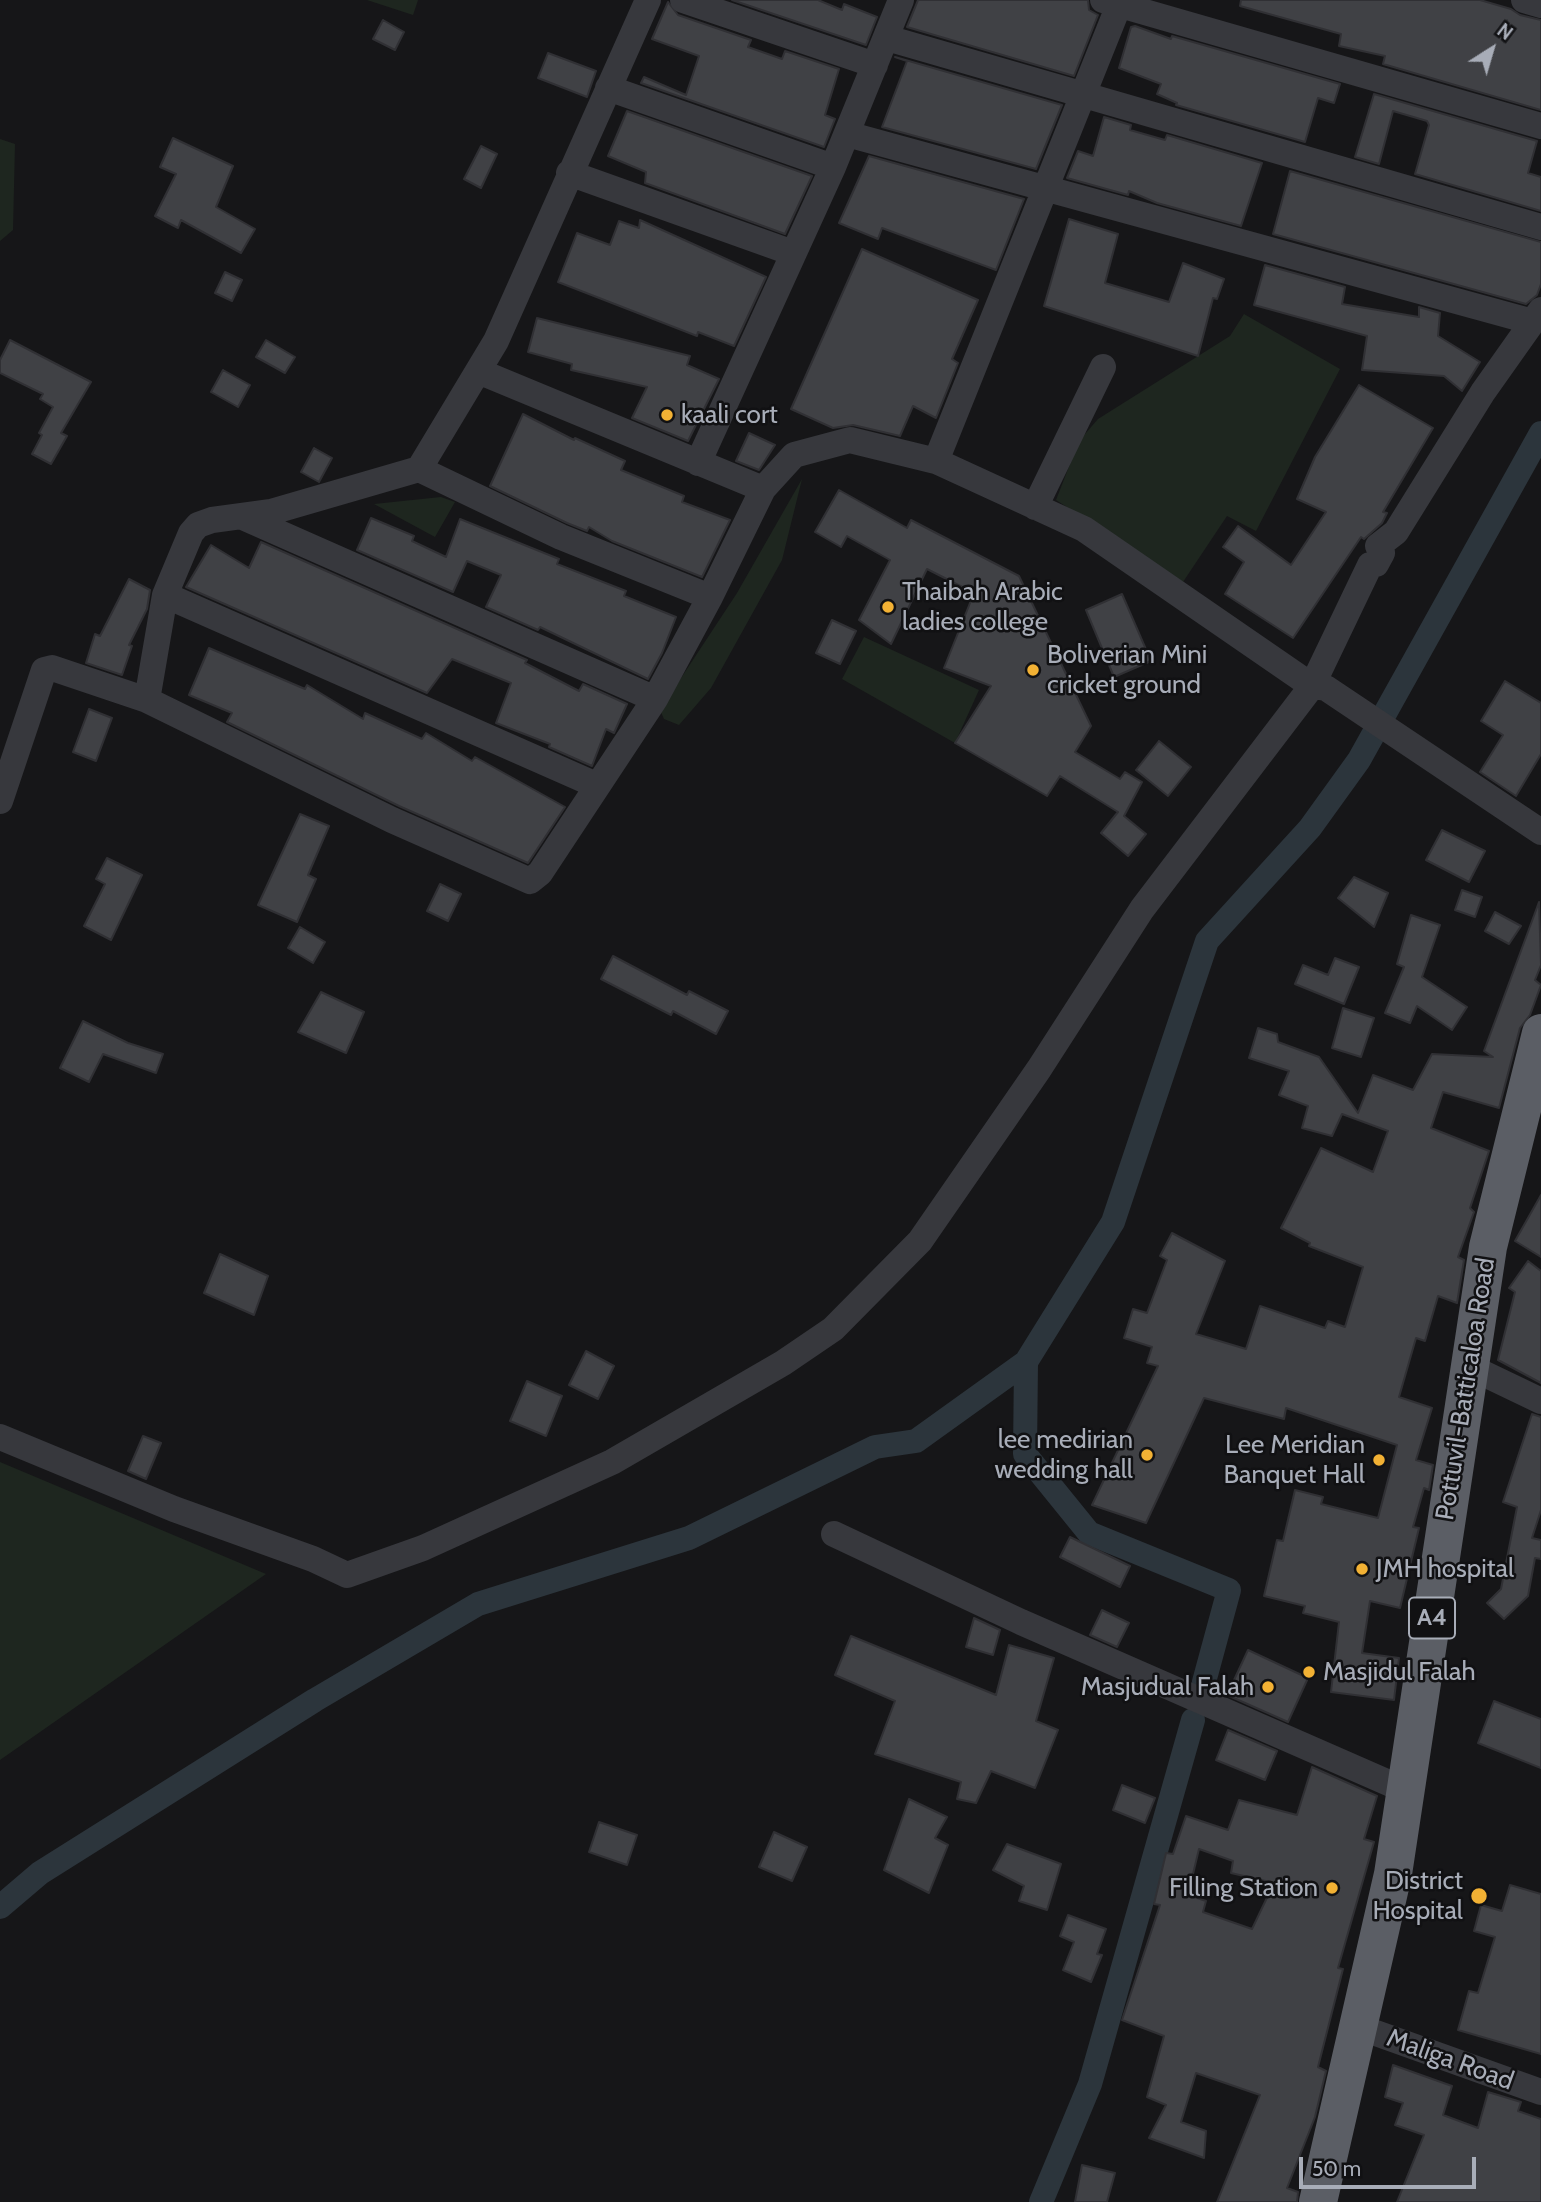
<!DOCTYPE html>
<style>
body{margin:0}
#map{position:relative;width:1541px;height:2202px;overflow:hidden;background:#161618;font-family:Cabin,sans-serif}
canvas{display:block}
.north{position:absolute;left:1457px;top:14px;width:70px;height:70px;-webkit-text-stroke:5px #111113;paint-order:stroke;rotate:37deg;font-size:19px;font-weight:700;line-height:28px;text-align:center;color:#a8adb8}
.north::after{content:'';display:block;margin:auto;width:24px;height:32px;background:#a8adb8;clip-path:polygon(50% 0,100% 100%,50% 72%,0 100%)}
.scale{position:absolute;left:1299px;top:2157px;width:177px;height:32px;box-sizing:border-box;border:4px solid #a8adb8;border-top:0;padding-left:9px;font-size:21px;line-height:24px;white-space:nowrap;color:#a8adb8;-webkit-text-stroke:5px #111113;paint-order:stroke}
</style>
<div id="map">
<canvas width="1541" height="2202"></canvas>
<div class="north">N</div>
<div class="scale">50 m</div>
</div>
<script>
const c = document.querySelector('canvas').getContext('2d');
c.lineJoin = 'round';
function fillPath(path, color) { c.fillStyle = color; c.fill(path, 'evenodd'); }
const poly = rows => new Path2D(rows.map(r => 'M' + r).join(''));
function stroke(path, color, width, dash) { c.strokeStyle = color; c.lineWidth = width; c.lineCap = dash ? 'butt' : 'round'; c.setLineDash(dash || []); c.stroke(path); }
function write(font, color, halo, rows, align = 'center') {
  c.font = font + ' Cabin,sans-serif'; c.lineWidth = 5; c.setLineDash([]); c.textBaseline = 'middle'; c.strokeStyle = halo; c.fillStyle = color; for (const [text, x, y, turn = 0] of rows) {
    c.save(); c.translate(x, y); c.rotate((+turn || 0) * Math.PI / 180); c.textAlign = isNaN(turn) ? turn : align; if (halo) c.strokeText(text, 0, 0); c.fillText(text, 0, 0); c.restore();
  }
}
fillPath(poly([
 [367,0,418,0,413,15],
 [0,139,15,144,13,230,0,241],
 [1244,314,1340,369,1256,531,1227,516,1183,582,1056,500,1079,441,1098,419,1230,336],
 [802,479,782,560,711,688,679,725,664,719,660,710,737,593],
 [441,497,455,502,435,537,374,504],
 [864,637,979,690,955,743,842,679],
 [0,1462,266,1574,0,1760]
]), '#1e261f');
stroke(poly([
 [1026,1362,1025,1454,1089,1533,1229,1590,1204,1682],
 [0,1907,40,1873,315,1700,478,1604,689,1538,875,1447,916,1441,1026,1362,1113,1222,1207,941,1310,828,1359,760,1541,433],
 [1041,2202,1090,2084,1193,1720]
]), '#2c353c', 24);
const building = poly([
 [732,0,818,0,842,10,844,4,877,17,866,45,732,0],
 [918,0,1088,0,1089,10,1098,15,1074,76,907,27,918,0],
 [1241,0,1480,0,1511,9,1520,15,1541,20,1541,110,1383,64,1385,56,1339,46,1341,34,1240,6,1241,0],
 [668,2,678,15,751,40,748,47,782,59,785,51,839,69,825,115,835,119,824,147,641,83,644,77,686,95,699,56,652,39,668,2],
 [383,20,404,32,395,50,373,39,383,20],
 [1135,26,1171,39,1172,36,1340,84,1334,103,1318,98,1305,142,1176,105,1177,103,1157,94,1161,84,1119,68,1131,27,1135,26],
 [548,53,596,71,587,97,538,78,548,53],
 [895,57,1062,105,1036,169,882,127,907,61,895,57],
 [1374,94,1537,141,1528,173,1541,177,1541,211,1415,174,1429,125,1427,121,1393,111,1379,164,1355,157,1374,94],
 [627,111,812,176,785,234,645,183,646,172,608,156,627,111],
 [1104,117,1131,125,1130,130,1165,140,1167,135,1262,163,1241,226,1157,203,1129,191,1128,195,1067,178,1078,151,1093,156,1104,117],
 [173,138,233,166,216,207,255,229,241,253,181,220,178,228,155,216,176,174,160,167,173,138],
 [481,146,497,154,481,188,464,179,481,146],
 [869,156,1024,199,996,270,882,228,878,239,839,223,869,156],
 [1290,171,1541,242,1541,284,1537,295,1526,304,1273,234,1290,171],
 [1069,219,1118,234,1105,283,1169,302,1183,263,1224,279,1217,299,1213,298,1198,356,1044,306,1069,219],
 [640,220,766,277,734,346,698,332,697,336,558,282,577,233,610,245,619,221,639,228,640,220],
 [862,249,978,300,952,359,958,363,936,418,913,406,900,436,853,425,833,428,791,409,862,249],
 [1265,265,1345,287,1342,304,1419,317,1419,307,1440,313,1438,336,1480,362,1462,391,1444,376,1362,370,1367,336,1254,305,1265,265],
 [225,272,242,280,232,301,215,293,225,272],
 [537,318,690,356,687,365,719,379,688,441,632,418,647,387,571,370,572,364,528,352,537,318],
 [10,340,91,382,61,433,67,436,51,464,32,454,42,435,39,433,53,407,40,399,43,394,0,373,0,360,10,340],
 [266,340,295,357,285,373,256,357,266,340],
 [223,370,250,385,238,407,211,392,223,370],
 [1359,385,1433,428,1383,512,1387,513,1382,523,1364,539,1361,537,1293,638,1225,594,1244,562,1223,547,1238,526,1291,565,1326,512,1297,499,1315,457,1359,385],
 [523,414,574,440,575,438,625,461,621,470,684,496,682,502,730,520,702,577,612,541,589,527,587,531,567,523,490,486,523,414],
 [749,433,775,445,759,470,736,461,749,433],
 [314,448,332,458,319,482,301,472,314,448],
 [839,490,907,528,911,520,1019,576,1091,726,1075,752,1120,779,1125,772,1142,782,1124,816,1146,834,1128,856,1101,833,1118,812,1060,776,1047,796,955,743,991,686,944,668,974,593,927,569,891,644,859,620,890,560,847,536,841,547,815,532,839,490],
 [371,518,414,536,412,541,446,557,460,519,559,559,557,564,626,591,624,596,676,617,662,653,648,679,540,627,538,630,486,607,501,575,467,561,453,592,357,550,371,518],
 [261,542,527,660,525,663,579,691,583,684,627,704,614,733,606,729,592,766,549,747,550,744,496,723,511,683,452,659,427,693,186,587,211,545,249,568,261,542],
 [129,579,150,590,147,609,129,645,132,646,122,675,86,663,95,634,100,636,129,579],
 [1122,594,1151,661,1114,677,1086,610,1122,594],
 [832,620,856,631,840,664,816,653,832,620],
 [209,648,305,689,307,685,363,719,365,713,422,739,426,733,472,761,475,757,565,807,528,863,399,806,227,722,232,713,189,695,209,648],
 [1505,681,1541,703,1541,754,1516,796,1480,772,1503,735,1481,721,1505,681],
 [89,709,112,718,96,761,73,752,89,709],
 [1159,741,1191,767,1168,796,1136,770,1159,741],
 [300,814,329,826,308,875,316,879,297,922,258,905,300,814],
 [1442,830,1485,851,1469,882,1426,860,1442,830],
 [107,858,142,875,111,940,84,926,105,884,96,879,107,858],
 [1354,877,1388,893,1374,927,1338,898,1354,877],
 [440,884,461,894,448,921,427,911,440,884],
 [1462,890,1482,897,1475,917,1455,910,1462,890],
 [1539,902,1541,965,1535,980,1541,985,1530,1015,1520,1028,1499,1108,1443,1092,1431,1128,1489,1151,1470,1208,1474,1212,1458,1257,1464,1260,1457,1303,1438,1296,1425,1341,1416,1338,1399,1397,1432,1408,1416,1460,1433,1465,1429,1490,1424,1488,1413,1527,1419,1528,1400,1608,1370,1601,1362,1653,1399,1658,1394,1700,1331,1692,1339,1622,1303,1613,1305,1606,1264,1596,1277,1540,1283,1541,1295,1490,1323,1497,1321,1504,1378,1518,1397,1445,1286,1408,1284,1419,1204,1398,1146,1523,1092,1505,1158,1366,1147,1363,1152,1347,1124,1338,1133,1309,1147,1313,1167,1260,1160,1256,1172,1233,1225,1261,1196,1334,1246,1349,1260,1306,1325,1328,1328,1321,1345,1327,1363,1267,1309,1246,1310,1243,1281,1228,1321,1148,1373,1172,1388,1131,1342,1114,1332,1136,1302,1128,1308,1106,1279,1095,1289,1071,1249,1058,1258,1028,1277,1034,1278,1042,1319,1057,1358,1113,1373,1075,1413,1090,1432,1054,1493,1057,1484,1051,1539,902],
 [1495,912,1521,926,1509,944,1485,931,1495,912],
 [1411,915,1440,925,1422,977,1467,1007,1452,1030,1417,1006,1410,1023,1385,1013,1404,967,1397,964,1411,915],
 [300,927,325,942,313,963,288,948,300,927],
 [613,956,687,995,689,991,728,1011,716,1034,673,1011,671,1015,601,979,613,956],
 [1335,958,1359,967,1344,1004,1295,984,1303,965,1328,975,1335,958],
 [321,992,364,1012,346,1053,298,1032,321,992],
 [1343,1008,1374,1018,1361,1057,1332,1048,1343,1008],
 [83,1021,128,1043,163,1054,156,1073,103,1054,89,1082,60,1068,83,1021],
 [1541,1195,1541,1257,1515,1241,1541,1195],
 [220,1254,268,1276,254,1315,204,1293,220,1254],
 [1528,1261,1541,1271,1541,1383,1498,1360,1515,1292,1509,1288,1528,1261],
 [586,1351,614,1366,598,1399,569,1385,586,1351],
 [527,1381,562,1396,546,1436,510,1421,527,1381],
 [1532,1414,1541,1417,1541,1510,1532,1538,1541,1540,1541,1559,1535,1558,1528,1596,1504,1619,1487,1603,1501,1589,1517,1507,1503,1502,1532,1414],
 [143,1436,161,1443,146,1479,128,1471,143,1436],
 [1070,1537,1130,1566,1120,1587,1060,1557,1070,1537],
 [1102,1610,1129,1623,1117,1647,1090,1635,1102,1610],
 [974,1618,1000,1630,993,1655,966,1647,974,1618],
 [851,1636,996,1695,1009,1645,1054,1658,1036,1721,1058,1730,1035,1788,991,1771,976,1803,957,1799,961,1782,875,1754,895,1701,835,1675,851,1636],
 [1248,1650,1308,1678,1288,1722,1227,1695,1248,1650],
 [1494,1701,1541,1719,1541,1768,1478,1743,1494,1701],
 [1228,1730,1277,1751,1265,1780,1216,1760,1228,1730],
 [1312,1767,1377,1796,1364,1839,1374,1842,1338,1968,1343,1969,1318,2067,1326,2071,1315,2117,1287,2188,1298,2192,1297,2202,1217,2202,1260,2095,1196,2073,1181,2122,1206,2131,1204,2158,1149,2138,1166,2105,1147,2097,1164,2036,1122,2020,1160,1905,1154,1904,1166,1853,1173,1854,1186,1816,1228,1830,1239,1800,1297,1815,1312,1767],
 [1199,1849,1233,1861,1231,1873,1274,1883,1252,1929,1203,1912,1206,1901,1188,1895,1199,1849],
 [1122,1785,1155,1798,1145,1823,1113,1810,1122,1785],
 [909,1799,947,1817,935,1838,948,1845,929,1893,884,1870,909,1799],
 [599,1822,637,1835,627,1865,589,1852,599,1822],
 [774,1832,807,1847,792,1881,759,1867,774,1832],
 [1007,1844,1061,1864,1047,1910,1019,1901,1024,1886,993,1870,1007,1844],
 [1510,1885,1541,1894,1541,2054,1458,2030,1469,1991,1478,1993,1495,1937,1474,1931,1481,1905,1502,1911,1510,1885],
 [1068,1915,1106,1929,1097,1954,1102,1955,1091,1982,1063,1970,1074,1942,1060,1936,1068,1915],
 [1393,2065,1452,2086,1443,2115,1478,2128,1488,2092,1521,2102,1518,2111,1541,2119,1541,2202,1397,2202,1424,2135,1395,2125,1403,2103,1385,2097,1393,2065],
 [1082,2165,1115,2173,1107,2202,1075,2202,1082,2165]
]);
fillPath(building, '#404145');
stroke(building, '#303034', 2);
stroke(poly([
 [648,0,496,341,419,469,271,512,212,520,198,525,191,533,165,595,147,700,392,820,530,881,540,873,655,699,710,597,763,489,794,455,850,440,936,461,1084,529,1312,686,1326,688,1541,832],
 [683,0,875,65],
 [1103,0,1541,126],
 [1524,0,1541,5],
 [887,38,1541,227],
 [608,88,833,167],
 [847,134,1533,322],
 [569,173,793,253],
 [478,371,763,489],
 [936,461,1121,0],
 [698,463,833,167,901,0],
 [419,469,561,537,710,597],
 [1035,507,1103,367],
 [243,517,655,699],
 [165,595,596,785],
 [0,801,44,670,52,668,147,700],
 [1468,1366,1541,1401],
 [0,1437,174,1509,313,1559,347,1575,423,1548,612,1462,783,1363,833,1329,920,1241,1039,1069,1142,909,1312,686,1370,565,1376,564,1382,553,1378,546,1396,532,1483,392,1541,310],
 [834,1534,1021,1622,1407,1791],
 [1359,2027,1541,2092]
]), '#37383d', 26);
stroke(poly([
 [1318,2202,1393,1874,1488,1247,1541,1033]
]), '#5b5e65', 38);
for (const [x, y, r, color] of [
 [667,415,7,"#f2b134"],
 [888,607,7,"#f2b134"],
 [1033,670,7,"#f2b134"],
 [1147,1455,7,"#f2b134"],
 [1379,1460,7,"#f2b134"],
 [1362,1569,7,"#f2b134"],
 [1309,1672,7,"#f2b134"],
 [1268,1687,7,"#f2b134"],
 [1332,1888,7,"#f2b134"],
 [1479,1896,9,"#f2b134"]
]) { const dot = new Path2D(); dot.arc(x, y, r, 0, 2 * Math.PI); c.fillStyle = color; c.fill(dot); stroke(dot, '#111113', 2.5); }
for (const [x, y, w] of [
 [1432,1618,46]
]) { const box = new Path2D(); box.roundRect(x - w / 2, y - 20.5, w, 41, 5); c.fillStyle = '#111113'; c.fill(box); stroke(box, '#a8adb8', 2); }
write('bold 24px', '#a8adb8', null, [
 ["A4",1432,1618]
]);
write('26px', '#a8adb8', '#111113', [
 ["kaali cort",681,415],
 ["Thaibah Arabic",902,592],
 ["ladies college",902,622],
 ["Boliverian Mini",1047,655],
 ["cricket ground",1047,685],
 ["lee medirian",1133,1440,"right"],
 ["wedding hall",1133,1470,"right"],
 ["Lee Meridian",1365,1445,"right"],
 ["Banquet Hall",1365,1475,"right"],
 ["JMH hospital",1376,1569],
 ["Masjidul Falah",1323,1672],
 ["Masjudual Falah",1254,1687,"right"],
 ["District",1463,1881,"right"],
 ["Hospital",1463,1911,"right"],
 ["Filling Station",1318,1888,"right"]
], 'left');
write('26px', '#a8adb8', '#111113', [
 ["Pottuvil-Batticaloa Road",1466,1389,-81],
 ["Maliga Road",1450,2060,20]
]);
</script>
